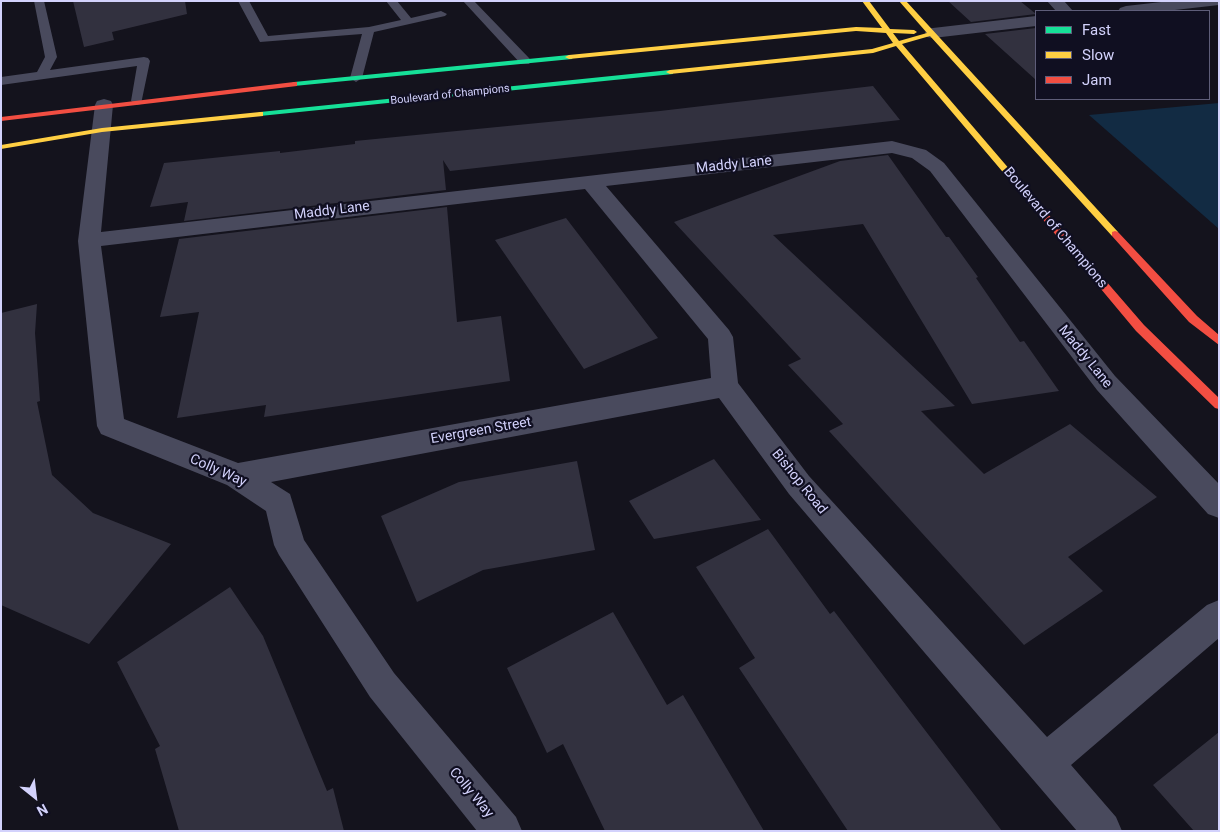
<!DOCTYPE html>
<style>
body{margin:0}
#map{position:relative;width:1220px;height:832px;overflow:hidden;background:#14131d;font-family:Roboto,sans-serif}
canvas{display:block}
.frame{position:absolute;inset:0;border:2px solid #d3d2fc;pointer-events:none}
.legend{position:absolute;left:1035px;top:10px;width:175px;height:90px;box-sizing:border-box;background:#100f21;border:1px solid #5e5d79;margin:0;padding:6px 9px;list-style:none;font-size:15px;color:#d3d2fc}
.legend li{display:flex;align-items:center;gap:10px;height:25px}
.legend b{width:25px;border:1px solid #5e5d79}
.north{position:absolute;left:10px;top:772px;width:50px;height:50px;-webkit-text-stroke:4px #100f21;paint-order:stroke;rotate:151deg;font-size:14px;font-weight:700;line-height:20px;text-align:center;color:#d3d2fc}
.north::after{content:'';display:block;margin:auto;width:18px;height:22px;background:#d3d2fc;clip-path:polygon(50% 0,100% 100%,50% 72%,0 100%)}
</style>
<div id="map">
<canvas width="1220" height="832"></canvas>
<div class="frame"></div>
<ul class="legend">
<li><b style="height:6px;background:#16e098"></b>Fast</li>
<li><b style="height:6px;background:#ffcf43"></b>Slow</li>
<li><b style="height:6px;background:#f24e42"></b>Jam</li>
</ul>
<div class="north">N</div>
</div>
<script>
const c = document.querySelector('canvas').getContext('2d');
c.lineJoin = 'round';
function fillPath(path, color) { c.fillStyle = color; c.fill(path, 'evenodd'); }
const poly = rows => new Path2D(rows.map(r => 'M' + r).join(''));
function write(font, color, halo, rows, align = 'center') {
  c.font = font + ' Roboto,sans-serif'; c.lineWidth = 4.5; c.setLineDash([]); c.textBaseline = 'middle'; c.strokeStyle = halo; c.fillStyle = color; for (const [text, x, y, turn = 0] of rows) {
    c.save(); c.translate(x, y); c.rotate((+turn || 0) * Math.PI / 180); c.textAlign = isNaN(turn) ? turn : align; if (halo) c.strokeText(text, 0, 0); c.fillText(text, 0, 0); c.restore();
  }
}
fillPath(poly([
 [1219,103,1219,229,1089,115]
]), '#122b43');
fillPath(poly([
 [73,1,185,1,187,14,112,32,114,40,84,47],
 [948,1,1020,1,1036,14,971,22],
 [1036,28,1036,80,985,34],
 [873,86,900,120,450,171,443,160,446,190,184,221,188,202,150,207,164,163,280,151,280,153,355,144,355,141,660,111],
 [888,155,946,237,949,237,978,277,976,278,1020,342,1024,341,1059,391,972,404,863,224,773,235,955,406,921,411,984,474,1070,424,1157,497,1068,557,1103,591,1024,645,829,431,843,424,788,365,801,359,674,222,840,161],
 [447,207,457,322,501,316,510,381,264,417,266,405,177,418,199,312,160,317,179,239],
 [566,218,658,338,584,369,495,240],
 [37,304,35,333,40,401,37,402,52,475,93,513,171,544,89,644,1,605,1,313],
 [714,459,761,520,654,539,629,501],
 [577,461,595,550,483,570,417,602,381,516,459,482],
 [768,529,830,614,834,611,1002,831,848,831,739,668,755,658,696,567],
 [230,587,263,636,327,791,333,788,344,831,179,831,155,749,160,746,117,662],
 [613,612,667,705,683,695,764,831,605,831,563,744,547,753,507,668],
 [1219,732,1219,831,1194,831,1153,785]
]), '#32313f');
fillPath(poly([
 [34,1,44,1,57,57,50,70,144,57,148,58,150,61,141,104,137,105,131,101,137,66,1,85,1,77,37,72,45,57,34,1],
 [238,1,249,1,268,36,369,27,401,20,386,1,397,1,411,18,441,11,447,14,445,16,374,32,362,78,356,82,350,78,362,34,260,42,238,1],
 [463,1,474,1,529,58,531,61,529,64,521,64,463,1]
]), '#494a5d');
fillPath(poly([
 [1047,1,1064,1,1073,11,1056,11,1047,1],
 [1170,1,1219,1,1219,5,1166,11,1118,11,1120,8,1126,6,1170,1],
 [1036,16,1036,26,933,38,927,37,925,33,927,29,933,28,1036,16],
 [104,99,111,101,113,105,101,232,892,141,926,150,944,163,1115,376,1219,484,1219,518,1208,514,1097,390,930,171,912,158,892,153,606,186,729,330,733,337,738,383,809,476,1047,737,1207,605,1219,600,1219,638,1071,765,1116,817,1122,831,1077,831,789,494,719,398,271,482,290,494,304,540,394,673,516,817,522,831,477,831,370,697,279,555,274,545,266,511,227,485,101,434,97,426,78,241,95,105,97,101,104,99],
 [585,189,708,339,711,378,238,463,124,419,101,246,585,189]
]), '#494a5d');
fillPath(poly([
 [569,55,573,57,572,59,294,86,290,84,294,82,569,55],
 [670,70,673,70,673,74,260,116,256,114,260,112,670,70]
]), '#16e098');
fillPath(poly([
 [862,1,869,1,890,29,914,30,917,32,914,34,893,33,899,41,927,33,899,1,906,1,1118,232,1118,236,1112,236,930,36,902,44,1041,206,1041,210,1035,210,896,46,873,53,670,74,666,72,670,70,872,49,893,43,886,33,856,31,569,59,565,57,569,55,856,27,882,28,862,1],
 [260,112,263,112,263,116,102,132,1,149,1,145,102,128,260,112]
]), '#ffcf43');
fillPath(poly([
 [294,82,297,82,297,86,1,121,1,117,294,82],
 [1038,205,1041,206,1144,325,1219,398,1219,409,1215,408,1136,331,1035,210,1034,208,1038,205],
 [1115,231,1118,232,1197,316,1219,335,1219,345,1189,322,1112,236,1112,232,1115,231]
]), '#f24e42');
write('11px', '#d3d2fc', '#100f21', [
 ["Boulevard of Champions",450,95,-6]
]);
write('14px', '#d3d2fc', '#100f21', [
 ["Maddy Lane",734,165,-6],
 ["Maddy Lane",332,211,-7],
 ["Boulevard of Champions",1055,228,50],
 ["Maddy Lane",1085,357,51],
 ["Evergreen Street",481,431,-10],
 ["Colly Way",218,471,24],
 ["Bishop Road",799,482,51],
 ["Colly Way",471,793,50]
]);
</script>
